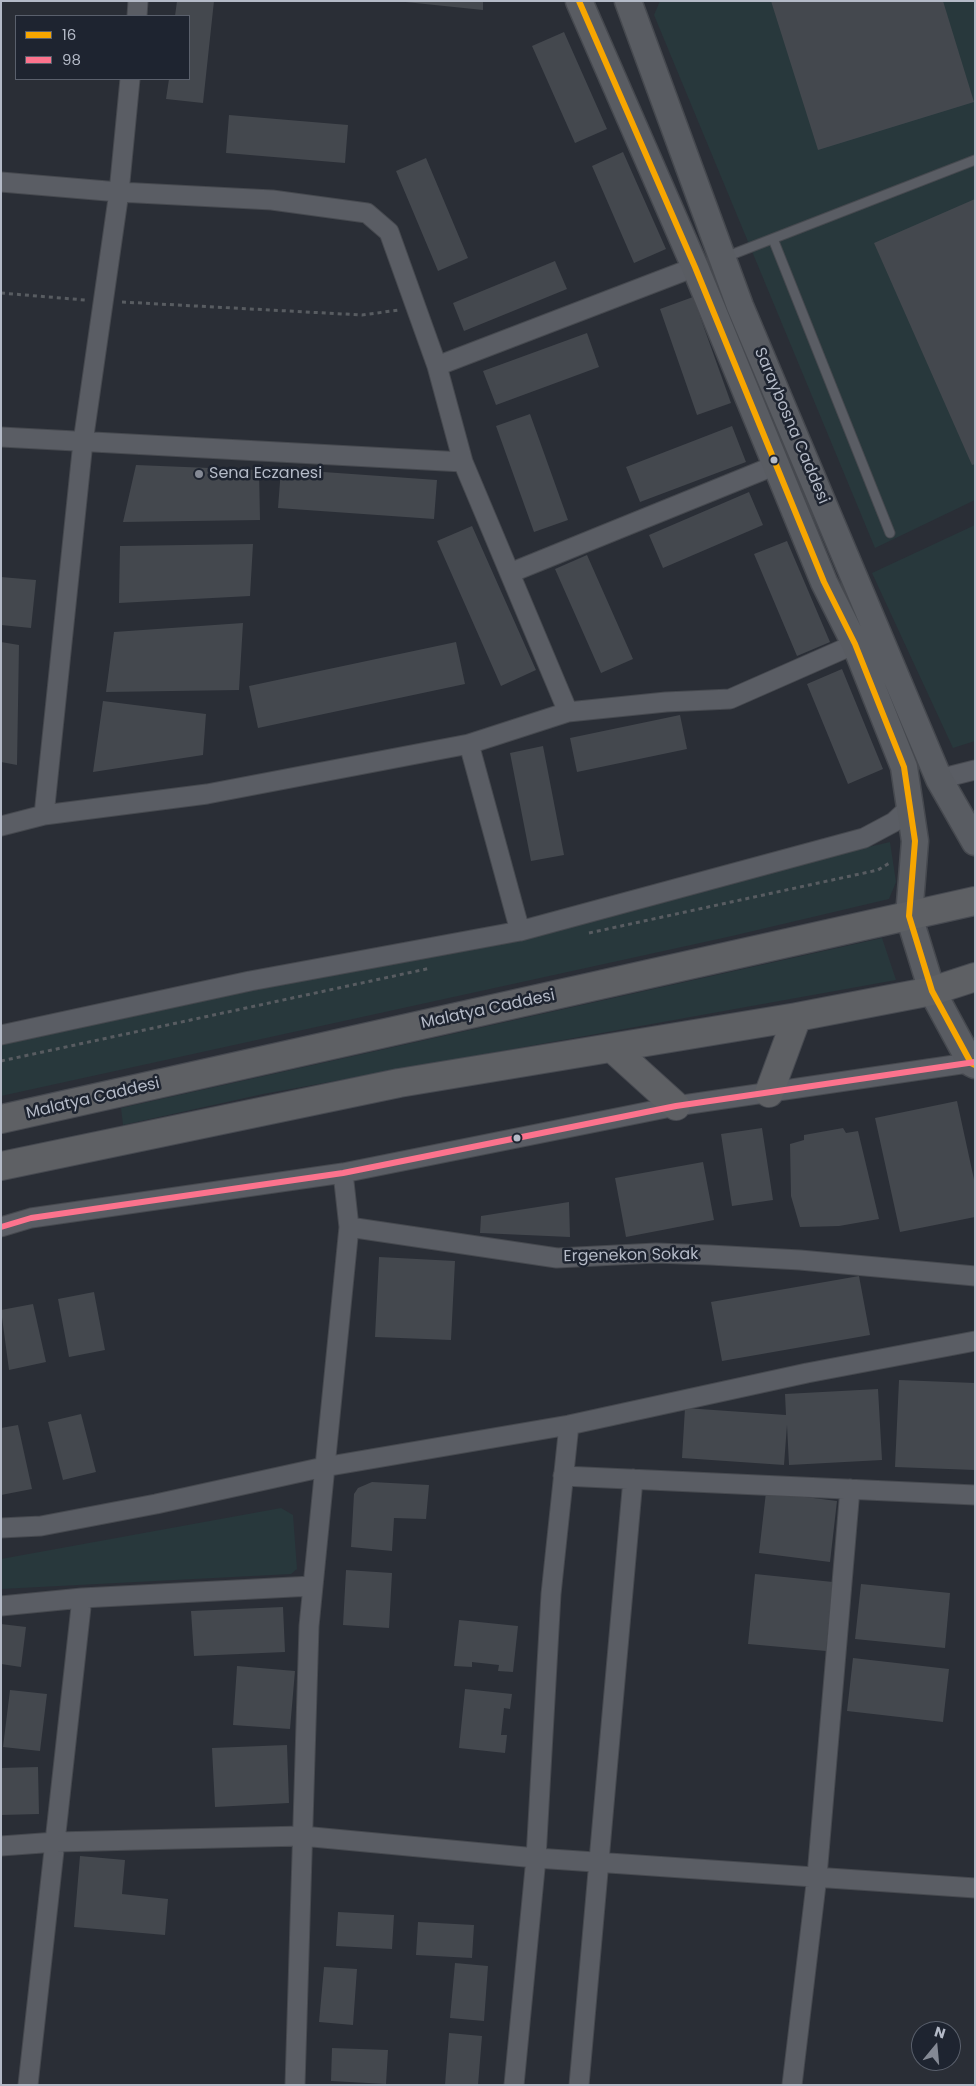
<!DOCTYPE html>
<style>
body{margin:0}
#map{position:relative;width:976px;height:2086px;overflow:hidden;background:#2a2e36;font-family:Poppins,sans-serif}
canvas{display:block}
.frame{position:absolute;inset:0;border:2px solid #b4bac7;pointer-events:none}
.legend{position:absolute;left:15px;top:15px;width:175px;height:65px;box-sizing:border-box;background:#1e2430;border:1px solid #5a606c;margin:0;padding:6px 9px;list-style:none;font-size:15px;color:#b4bac7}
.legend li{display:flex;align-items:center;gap:10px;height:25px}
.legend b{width:25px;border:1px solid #5a606c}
.north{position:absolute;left:911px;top:2021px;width:50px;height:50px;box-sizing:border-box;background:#1e2430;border:1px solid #5a606c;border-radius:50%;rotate:17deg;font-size:14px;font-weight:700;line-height:20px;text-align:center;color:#b4bac7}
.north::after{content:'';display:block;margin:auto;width:18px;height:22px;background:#848994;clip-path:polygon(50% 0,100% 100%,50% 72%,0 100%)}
</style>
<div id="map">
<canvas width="976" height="2086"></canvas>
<div class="frame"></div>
<ul class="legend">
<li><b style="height:6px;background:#f7a600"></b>16</li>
<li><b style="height:6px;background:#fc738d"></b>98</li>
</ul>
<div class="north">N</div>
</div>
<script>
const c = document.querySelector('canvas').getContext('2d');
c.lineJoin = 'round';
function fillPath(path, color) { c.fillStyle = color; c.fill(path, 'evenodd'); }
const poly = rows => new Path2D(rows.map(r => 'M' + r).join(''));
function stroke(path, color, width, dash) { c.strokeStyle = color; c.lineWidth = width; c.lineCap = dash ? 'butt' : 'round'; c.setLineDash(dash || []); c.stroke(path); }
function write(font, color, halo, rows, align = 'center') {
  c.font = font + ' Poppins,sans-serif'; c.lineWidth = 5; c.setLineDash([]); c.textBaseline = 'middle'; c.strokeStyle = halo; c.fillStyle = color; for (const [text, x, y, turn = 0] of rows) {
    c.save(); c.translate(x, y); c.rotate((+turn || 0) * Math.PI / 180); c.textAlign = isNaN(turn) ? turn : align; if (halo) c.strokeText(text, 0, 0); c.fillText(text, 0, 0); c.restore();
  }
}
fillPath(poly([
 [660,1,975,1,975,500,875,548,654,15],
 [975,525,975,741,953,748,872,573],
 [890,842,896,882,889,899,732,936,1,1096,1,1045,338,972],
 [882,938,896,980,263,1094,123,1125,121,1108],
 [281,1508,293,1515,297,1569,291,1574,1,1589,1,1559]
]), '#28383c');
fillPath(poly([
 [177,1,214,1,203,103,166,99,169,79,189,79,189,16,175,16],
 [396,1,483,1,483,10],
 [771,1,943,1,974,102,818,150],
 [564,32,607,129,575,143,532,46],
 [229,115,348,125,345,163,226,153],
 [623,152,666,249,634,263,592,166],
 [426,158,468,258,438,271,396,171],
 [975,199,975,464,972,465,874,243],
 [555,261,567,289,464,331,453,303],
 [693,297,731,403,697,415,660,309],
 [587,333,599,367,496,405,483,371],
 [530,414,568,520,534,532,496,426],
 [732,426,746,462,640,502,626,467],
 [136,465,259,470,260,520,123,522],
 [281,469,437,480,434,519,278,508],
 [749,492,763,525,663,568,649,535],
 [472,526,536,670,501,686,437,541],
 [787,541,830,642,797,656,754,554],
 [253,544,250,596,119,603,120,546],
 [587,555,633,659,601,673,555,569],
 [1,577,36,580,31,628,1,625],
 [243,623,239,690,106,692,114,632],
 [1,642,19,645,17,765,1,762],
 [456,642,465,684,258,728,249,686],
 [842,669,883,769,848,784,807,684],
 [103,701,206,714,203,755,93,772],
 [680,715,687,749,577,772,570,738],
 [543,746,564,855,531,861,510,753],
 [957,1101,975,1184,975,1217,900,1232,875,1118],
 [762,1128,773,1200,732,1206,721,1134],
 [843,1128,846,1133,858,1131,879,1219,839,1226,800,1227,791,1196,790,1144,804,1140,804,1135],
 [703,1162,714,1220,626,1237,615,1178],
 [569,1202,570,1237,480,1233,481,1216],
 [379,1257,455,1261,451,1340,375,1337],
 [859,1276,870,1335,722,1361,711,1302],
 [94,1292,105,1350,69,1357,58,1299],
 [33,1304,46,1362,9,1370,1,1310],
 [899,1380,975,1383,975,1470,895,1467],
 [878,1389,882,1460,789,1465,787,1425,784,1465,682,1458,685,1408,786,1415,785,1394],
 [81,1414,96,1472,63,1480,48,1422],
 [18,1425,32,1489,1,1495,1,1428],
 [372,1482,429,1485,426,1519,394,1518,392,1551,351,1547,354,1494,358,1488],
 [766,1492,837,1501,830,1562,759,1553],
 [346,1570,392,1573,389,1628,343,1625],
 [755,1574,833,1582,826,1651,748,1644],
 [861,1584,950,1593,945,1648,855,1639],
 [283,1607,285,1652,194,1656,191,1611],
 [459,1620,518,1626,513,1672,498,1671,499,1665,472,1662,472,1667,454,1666],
 [1,1624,26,1627,21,1667,1,1664],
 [853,1658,949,1669,943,1722,847,1711],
 [237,1666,295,1671,290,1729,233,1725],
 [465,1689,512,1694,510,1709,504,1708,501,1735,507,1735,505,1753,459,1748],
 [10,1690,47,1694,40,1751,3,1747],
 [287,1745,289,1803,215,1807,212,1748],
 [38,1767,39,1814,1,1815,1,1768],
 [80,1856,125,1860,122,1894,168,1899,165,1935,74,1927],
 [338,1912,394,1915,392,1949,336,1946],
 [418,1922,474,1925,472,1958,416,1955],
 [455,1963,488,1966,484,2021,450,2018],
 [324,1967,357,1969,353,2025,319,2022],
 [449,2033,482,2036,478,2085,445,2085],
 [332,2048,388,2050,386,2084,331,2081]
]), '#44484e');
const lane = poly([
 [773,239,890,533],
 [723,258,975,160]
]);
const street = poly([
 [137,16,138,1],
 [1,182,119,192,272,200,367,213,389,232,437,366,463,462,568,712],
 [437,366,695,267],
 [1,437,463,462],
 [510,573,776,465],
 [469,744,520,931],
 [939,779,975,770],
 [44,815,83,442,119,192,130,79],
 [1,826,44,815,207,794,469,744,568,712,666,702,730,699,855,644],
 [1,1035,250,981,520,931,864,838,894,822,910,807],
 [1,1227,31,1218,343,1173,676,1106,975,1062],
 [349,1227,557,1258,656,1253,710,1255,800,1260,975,1276],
 [563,1476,975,1495],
 [1,1528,41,1526,156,1504,324,1467,569,1425,807,1373,975,1341],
 [1,1606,82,1598,312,1586],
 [1,1846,56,1842,302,1836,536,1858,975,1888],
 [28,2085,82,1598],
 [295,2085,309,1626,349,1227,343,1173],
 [514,2085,536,1858,551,1594,569,1425],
 [579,2085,633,1479],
 [792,2085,817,1876,850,1489]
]);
const secondary = poly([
 [579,1,695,267,824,582,855,644,904,767,915,841,909,916,932,991,971,1063,975,1065],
 [628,1,740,306,939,779,975,842]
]);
const highway = poly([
 [612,1048,676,1106],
 [769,1093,797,1017],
 [1,1119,975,901],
 [1,1166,399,1083,797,1017,932,991,975,977]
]);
stroke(lane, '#46494f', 11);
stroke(street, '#46494f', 21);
stroke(secondary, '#46494f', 29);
stroke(highway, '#474a51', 30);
stroke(poly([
 [1,293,85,300],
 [122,302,362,315,399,310],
 [589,933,878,870,891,862],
 [1,1061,431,968]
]), '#585c61', 3, [4, 4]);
stroke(lane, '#5a5d64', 9);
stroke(street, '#5a5d64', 19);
stroke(secondary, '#595c62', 26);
stroke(highway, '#5e6064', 28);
stroke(poly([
 [579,1,695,267,824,582,855,644,904,767,915,841,909,916,932,991,971,1063,975,1065]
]), '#f7a600', 6);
stroke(poly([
 [1,1227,31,1218,343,1173,676,1106,975,1062]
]), '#fc738d', 6);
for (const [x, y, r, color] of [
 [774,460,4.5,"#b4bac7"],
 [199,474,5,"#848994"],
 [517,1138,4.5,"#b4bac7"]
]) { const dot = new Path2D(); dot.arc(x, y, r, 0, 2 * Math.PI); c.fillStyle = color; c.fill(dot); stroke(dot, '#1e2430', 2); }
write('16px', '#b4bac7', '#1e2430', [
 ["Saraybosna Caddesi",791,426,67],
 ["Malatya Caddesi",488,1010,-12],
 ["Malatya Caddesi",93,1099,-13],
 ["Ergenekon Sokak",631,1256,-1]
]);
write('16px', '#b4bac7', '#1e2430', [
 ["Sena Eczanesi",209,474]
], 'left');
</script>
